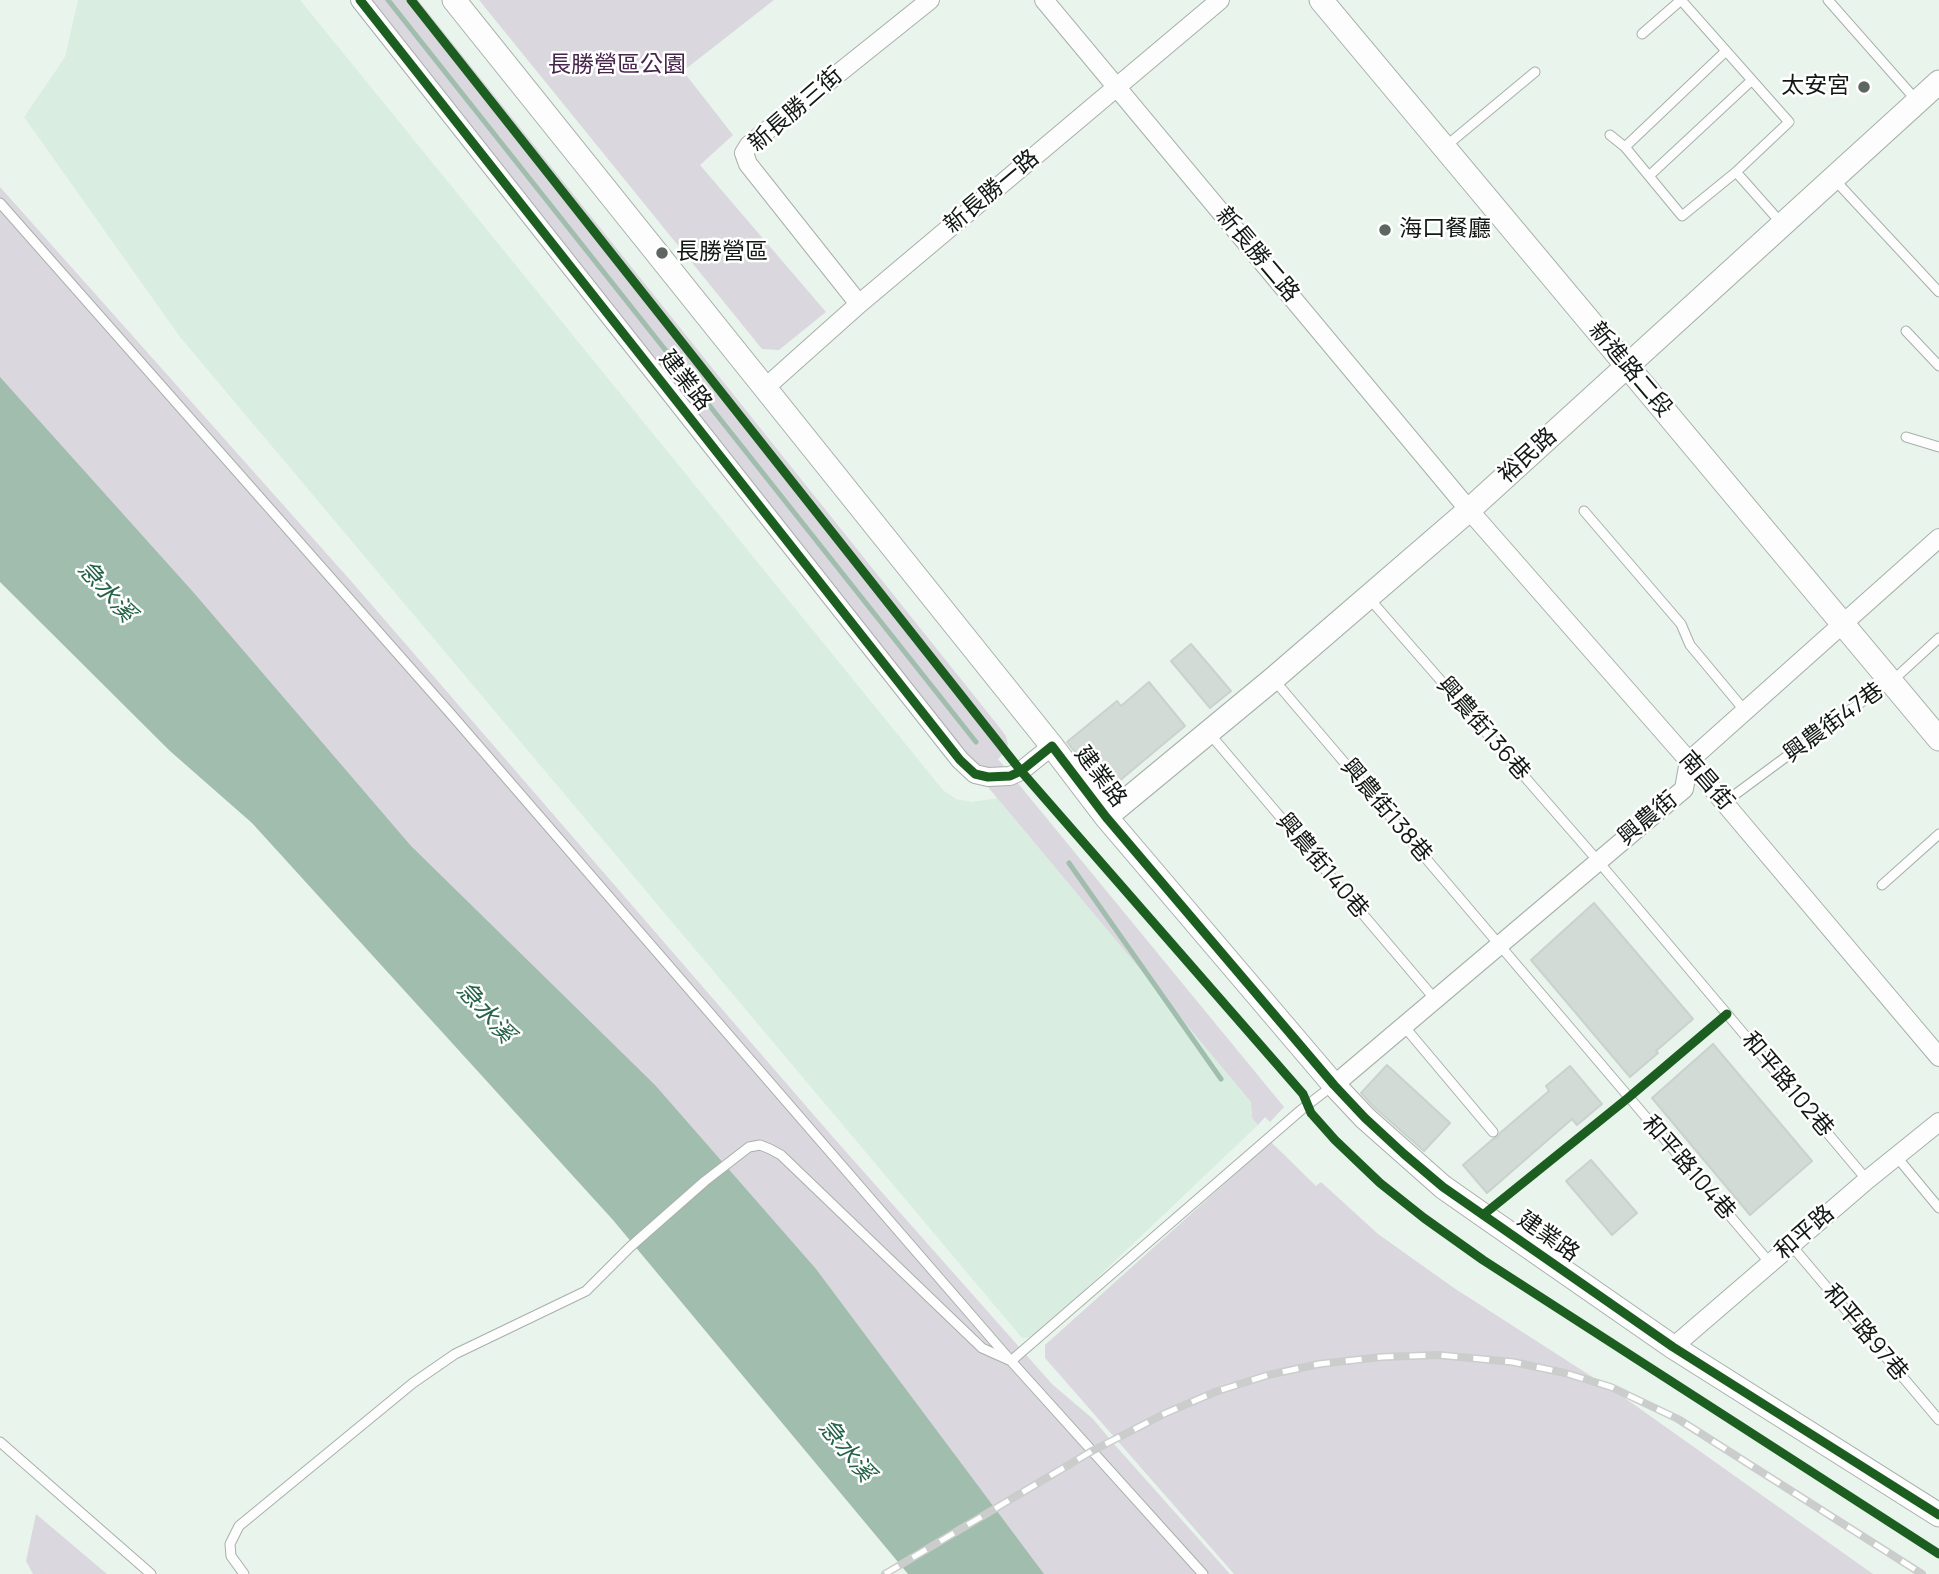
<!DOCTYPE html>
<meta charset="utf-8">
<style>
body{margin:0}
canvas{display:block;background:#e9f4ed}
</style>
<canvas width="1939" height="1574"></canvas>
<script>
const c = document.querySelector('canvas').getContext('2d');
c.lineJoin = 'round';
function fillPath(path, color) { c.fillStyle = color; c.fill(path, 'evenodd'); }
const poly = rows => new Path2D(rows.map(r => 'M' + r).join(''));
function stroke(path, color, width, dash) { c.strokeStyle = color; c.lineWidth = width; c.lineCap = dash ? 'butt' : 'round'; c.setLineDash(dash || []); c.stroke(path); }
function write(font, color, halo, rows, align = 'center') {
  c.font = font + ' Manrope,"Noto Sans TC",sans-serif'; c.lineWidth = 5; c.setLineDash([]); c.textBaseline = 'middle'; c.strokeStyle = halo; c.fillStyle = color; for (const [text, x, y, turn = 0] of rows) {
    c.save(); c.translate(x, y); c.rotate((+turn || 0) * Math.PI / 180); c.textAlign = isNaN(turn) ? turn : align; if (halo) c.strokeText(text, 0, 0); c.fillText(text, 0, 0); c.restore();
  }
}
fillPath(poly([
 [78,0,300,0,943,790,956,799,972,802,997,798,1251,1102,1252,1118,1258,1125,1035,1337,1022,1338,180,337,24,117,65,57]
]), '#d9eee1');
fillPath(poly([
 [362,0,418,0,1000,728,1006,736,1008,744,1005,752,998,759,1284,1107,1270,1122,1265,1117,1258,1125,1252,1118,1251,1102,962,756],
 [479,0,774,0,683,71,733,135,700,165,826,312,779,350,762,349],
 [0,187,351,581,832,1136,1052,1384,1093,1419,1114,1444,1230,1574,994,1574,0,400],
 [1271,1142,1316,1186,1321,1182,1378,1234,1454,1288,1622,1396,1873,1574,1234,1574,1045,1358,1045,1345],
 [36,1514,107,1574,33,1574,26,1561]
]), '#dbd7de');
fillPath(poly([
 [0,377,194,593,411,846,655,1085,816,1269,1044,1574,908,1574,613,1220,252,823,170,751,0,582]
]), '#a0bdad');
stroke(poly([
 [388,0,976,742],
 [1069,863,1221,1079]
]), '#a0bdad', 5);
const building = poly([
 [1191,644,1231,691,1210,708,1171,661,1191,644],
 [1149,682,1185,726,1106,792,1067,742,1117,701,1121,706,1149,682],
 [1594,903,1693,1019,1656,1051,1658,1053,1630,1077,1531,960,1594,903],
 [1713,1044,1812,1161,1750,1215,1652,1098,1713,1044],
 [1387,1065,1450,1123,1424,1151,1375,1108,1361,1093,1387,1065],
 [1570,1066,1602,1104,1577,1125,1572,1119,1487,1193,1463,1165,1493,1139,1498,1137,1500,1133,1549,1091,1546,1086,1570,1066],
 [1591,1160,1637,1213,1612,1235,1566,1181,1591,1160]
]);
fillPath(building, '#d2dbd5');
stroke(building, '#cad2cd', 2);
const service = poly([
 [1828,0,1917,101],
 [1642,34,1681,0],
 [1610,135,1625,147,1682,216,1736,172,1789,122,1681,0],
 [1446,146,1535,72],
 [1625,147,1726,51],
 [1736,172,1782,224],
 [1649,176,1752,80],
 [1833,178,1939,292],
 [0,203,450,713,1011,1361,1203,1574],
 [1906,331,1939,366],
 [1906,437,1939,447],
 [1584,511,1681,624,1690,645,1745,711],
 [1368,597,1598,861,1867,1180],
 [1275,681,1770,1263],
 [1209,733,1434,998],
 [1725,802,1844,714,1891,682,1939,638],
 [1882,885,1939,834],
 [1403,1025,1493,1132],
 [1896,1156,1939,1208],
 [1791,1245,1939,1420],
 [0,1442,151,1574],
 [244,1574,231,1556,230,1544,239,1526,413,1383,455,1354,586,1291,630,1247,705,1181,749,1147,760,1145,770,1149,781,1155,982,1348,1011,1361,1301,1110,1332,1086]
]);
const minor = poly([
 [360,0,960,760,975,774,988,777,1010,776,1021,771,1052,746],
 [1044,0,1469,510,1689,761,1939,1057],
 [859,304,748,164,744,153,749,145,930,0],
 [766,387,859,304,1220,0],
 [1334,1085,1684,789,1689,761,1939,538],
 [1673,1347,1867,1180,1939,1122]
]);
const tertiary = poly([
 [454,0,1052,746,1106,817,1334,1085,1365,1118,1443,1187,1483,1215,1673,1347,1939,1515],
 [1321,0,1939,739],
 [1106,817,1273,679,1469,510,1939,82]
]);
stroke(service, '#a7b0aa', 11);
stroke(minor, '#a7b0aa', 20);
stroke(tertiary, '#a7b0aa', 25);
stroke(service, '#fcfdfc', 9);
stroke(minor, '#fcfdfc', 18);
stroke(tertiary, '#fcfdfc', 23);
const rail = poly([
 [885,1574,1092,1451,1166,1413,1215,1392,1268,1375,1319,1364,1382,1357,1438,1355,1513,1362,1565,1373,1611,1387,1678,1419,1922,1574]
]);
stroke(rail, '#cacdcb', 8);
stroke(rail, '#fff', 5, [16]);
stroke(poly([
 [360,0,960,760,975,774,988,777,1010,776,1021,771,1052,746,1106,817,1334,1085,1365,1118,1404,1154,1443,1187,1673,1347,1939,1515],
 [411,0,1021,771,1303,1094,1311,1113,1335,1140,1380,1183,1424,1218,1483,1260,1939,1554],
 [1483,1215,1628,1098,1727,1014]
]), '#1b5e20', 9);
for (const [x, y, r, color] of [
 [1864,87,7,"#5d6661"],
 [1385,230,7,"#5d6661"],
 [662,253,7,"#5d6661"]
]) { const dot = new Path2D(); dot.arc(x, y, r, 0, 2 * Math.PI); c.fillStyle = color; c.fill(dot); stroke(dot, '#fff', 2.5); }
write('23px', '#48254d', '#fff', [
 ["長勝營區公園",617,66]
]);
write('23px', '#121915', '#fff', [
 ["太安宮",1850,87,"right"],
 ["海口餐廳",1399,230],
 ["長勝營區",676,253]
], 'left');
write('23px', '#121915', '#fff', [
 ["新長勝三街",796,110,-41],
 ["新長勝一路",992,192,-40],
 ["新長勝二路",1257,255,50],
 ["新進路二段",1630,370,50],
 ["建業路",685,381,52],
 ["裕民路",1528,456,-42],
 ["興農街47巷",1834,723,-36],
 ["興農街136巷",1483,729,49],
 ["建業路",1100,777,53],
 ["南昌街",1706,781,49],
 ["興農街138巷",1386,811,50],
 ["興農街",1648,819,-40],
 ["興農街140巷",1322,866,50],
 ["和平路102巷",1787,1085,50],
 ["和平路104巷",1688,1168,49],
 ["和平路",1805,1233,-41],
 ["建業路",1548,1237,35],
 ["和平路97巷",1865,1333,50]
]);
write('italic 24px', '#256346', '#fff', [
 ["急水溪",106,592,48],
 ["急水溪",485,1013,48],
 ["急水溪",846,1451,51]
]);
</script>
